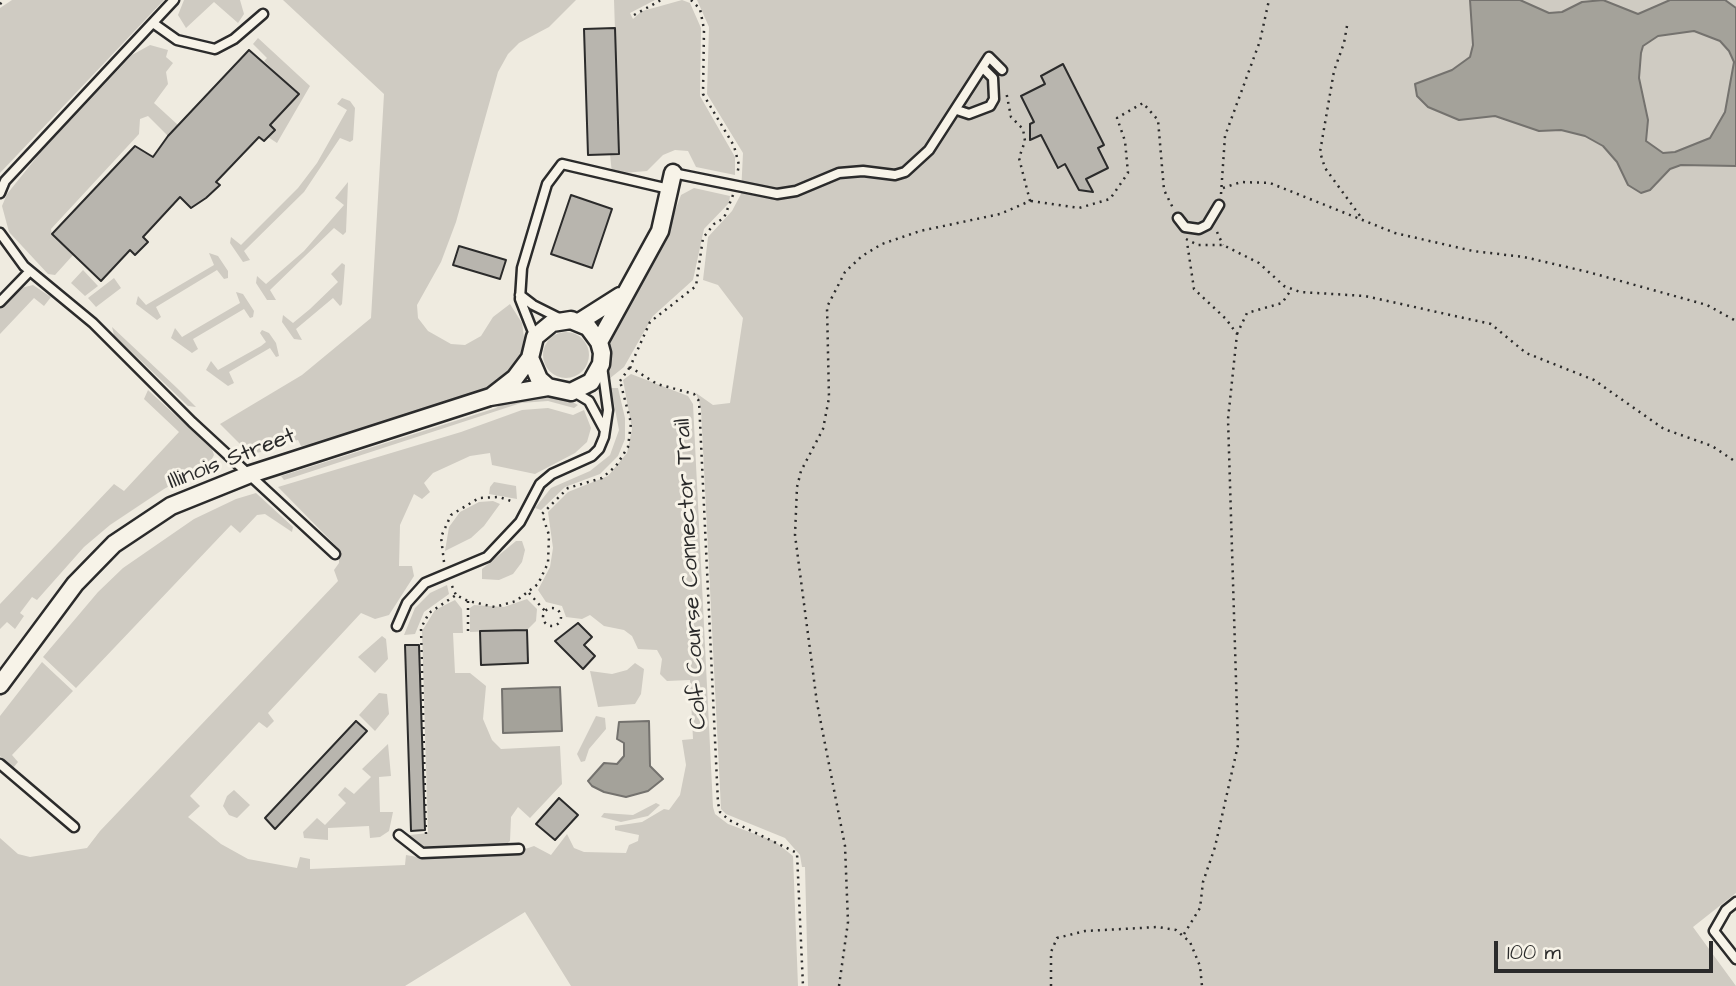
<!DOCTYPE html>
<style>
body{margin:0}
#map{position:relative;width:1736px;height:986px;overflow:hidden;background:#efebe0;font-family:"Architects Daughter",sans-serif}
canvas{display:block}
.scale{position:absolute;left:1494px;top:941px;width:219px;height:32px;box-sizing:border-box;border:4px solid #2b2b2b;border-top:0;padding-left:9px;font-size:21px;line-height:24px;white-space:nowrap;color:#2b2b2b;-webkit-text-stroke:5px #f7f3e8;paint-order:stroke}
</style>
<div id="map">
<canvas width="1736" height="986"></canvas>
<div class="scale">100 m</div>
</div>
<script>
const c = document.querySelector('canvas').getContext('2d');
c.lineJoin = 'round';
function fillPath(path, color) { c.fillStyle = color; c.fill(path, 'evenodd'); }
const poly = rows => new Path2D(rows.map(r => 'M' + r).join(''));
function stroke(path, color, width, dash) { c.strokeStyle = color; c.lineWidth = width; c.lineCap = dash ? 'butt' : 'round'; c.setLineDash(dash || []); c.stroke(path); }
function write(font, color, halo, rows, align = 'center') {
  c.font = font + ' "Architects Daughter",sans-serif'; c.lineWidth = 6; c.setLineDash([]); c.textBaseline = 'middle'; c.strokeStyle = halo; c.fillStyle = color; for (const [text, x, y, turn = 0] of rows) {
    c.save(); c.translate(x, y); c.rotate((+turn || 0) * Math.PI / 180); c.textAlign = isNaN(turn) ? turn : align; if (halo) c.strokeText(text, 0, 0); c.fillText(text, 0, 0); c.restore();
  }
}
fillPath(poly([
 [12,0,164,0,0,173,0,8],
 [184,0,240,0,244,14,238,23,214,2,186,28,178,15],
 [283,0,576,0,549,27,519,43,508,54,498,72,456,222,441,262,417,305,418,318,428,331,451,344,465,345,481,336,493,317,510,304,522,323,524,337,520,359,513,372,486,392,427,411,316,444,301,446,298,440,282,444,283,448,250,454,220,424,302,375,371,318,384,94],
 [614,0,655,0,630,13,633,19,642,11,657,7,682,0,690,3,701,28,700,96,735,157,735,175,696,167,688,151,675,150,663,155,647,171,612,174,610,154,619,153],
 [697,0,1736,0,1736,893,1693,927,1736,986,808,986,805,867,802,867,800,855,785,838,726,814,721,809,701,409,696,393,713,405,730,403,743,318,718,285,703,280,708,237,732,211,741,194,743,153,707,94,709,27],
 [258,38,310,86,277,143,268,137,270,125,298,94,264,61,267,58,253,44],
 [150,45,168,50,166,57,173,63,166,72,168,84,154,103,178,125,168,136,148,116,140,119,139,134,51,229,52,234,74,254,55,275,48,274,9,232,2,206,7,194,40,153,132,55],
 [342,98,350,101,355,108,353,140,350,142,340,138,304,192,244,251,250,260,243,262,230,243,231,237,241,245,298,188,317,163,347,110,337,104],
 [348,182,346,232,343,235,334,228,270,290,276,300,267,300,256,283,257,276,266,284,304,251,344,205,335,198],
 [694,188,730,196,729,203,704,229,693,280,653,316,624,367,609,379,607,354,611,333,659,254,681,195],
 [209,253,218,256,228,271,228,278,224,279,217,270,156,307,161,317,157,320,136,304,138,296,146,305,214,265],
 [342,263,345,265,342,304,340,306,333,298,296,329,302,340,294,339,282,322,283,315,293,323,310,309,338,282,331,274],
 [83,270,98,286,85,296,71,283],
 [114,278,121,288,96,307,88,298],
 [33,285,51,297,44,306,34,298,0,334,0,309,21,288],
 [236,292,243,294,254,311,253,317,250,318,244,309,193,339,198,349,192,353,171,338,175,328,182,337,240,303],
 [112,327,177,388,196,407,188,406,114,335],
 [262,330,269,333,276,343,279,356,276,357,270,348,229,372,234,383,228,386,206,370,211,361,218,370,261,346,266,342,260,333],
 '543 355a23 23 0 1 1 46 0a23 23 0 1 1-46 0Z',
 [631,374,688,396,693,404,713,807,715,814,728,824,774,841,793,856,798,986,571,986,525,912,405,986,0,986,0,838,18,854,30,857,87,848,100,831,338,581,334,570,339,563,339,549,278,487,461,432,522,410,548,408,573,415,584,410,591,428,587,442,575,453,535,474,492,465,490,453,470,456,433,473,424,483,430,492,422,499,414,494,400,525,399,566,412,566,414,576,389,615,375,619,361,613,268,713,274,721,267,728,259,722,190,796,200,806,188,817,221,844,248,859,297,868,300,857,310,859,310,869,405,865,406,855,423,858,505,856,534,846,551,855,567,834,574,848,584,852,626,853,629,845,638,841,639,835,615,830,615,826,642,822,664,809,669,810,680,795,686,765,682,740,693,739,690,680,667,681,660,674,662,659,657,650,638,649,632,636,624,630,604,626,590,615,582,619,566,617,562,606,546,602,538,590,550,567,553,548,548,512,568,492,608,476,627,453,632,429,623,380],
 [611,388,618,388,625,418,625,439,618,456,600,474,565,487,541,510,535,508,551,488,590,471,610,455,619,430],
 [148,390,212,449,214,455,209,464,164,489,110,525,84,547,37,600,32,597,20,613,24,616,15,629,7,622,0,629,0,604,114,484,124,491,179,432,144,399],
 [538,395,563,397,578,405,574,408,548,401,521,403,294,477,284,480,281,476,496,408,505,401],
 [494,482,516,486,517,499,489,494,490,487],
 [256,493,293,527,292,532,265,514,257,515,240,533,231,525,76,688,43,657,98,592,123,568,194,519,236,499],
 [493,501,500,504,484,526,471,538,445,551,449,527,460,512,479,502],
 [516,541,522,541,525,550,522,562,513,574,499,580,482,579,482,569],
 [447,585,449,594,424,612,415,634,404,635,415,608,430,593],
 [527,599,537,609,536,621,527,630,470,632,470,608,474,605,504,607],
 [455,600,462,609,463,633,453,633,455,673,470,673,486,686,483,719,492,740,501,749,560,746,562,784,530,818,518,807,511,817,510,841,504,846,430,849,421,848,409,839,410,835,428,833,422,631,435,610],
 [382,636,386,639,388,659,375,673,358,657],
 [42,662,73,691,12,755,18,762,13,768,0,756,0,716],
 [635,663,644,669,641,694,635,704,598,707,590,671,612,674,627,670],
 [379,693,387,694,389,714,375,731,359,715],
 [596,716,605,718,606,729,589,749,585,761,581,762,577,754],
 [388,744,391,776,379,777,380,812,393,812,389,831,380,837,370,838,369,826,328,828,328,840,304,838,303,832,317,818,325,825,346,803,338,795,345,787,354,794,371,777,362,769],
 [234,790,250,805,237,818,229,815,223,806,227,796],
 [656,803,660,805,648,816,621,822,601,817,604,813,633,815]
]), '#cfcbc2');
const water = poly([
 [1470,0,1520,0,1549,13,1562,12,1582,2,1603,0,1638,14,1670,0,1725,0,1736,8,1736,166,1681,165,1670,169,1650,190,1641,193,1628,185,1617,162,1603,146,1585,136,1561,130,1539,131,1495,116,1459,120,1428,107,1417,96,1415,84,1452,70,1470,57,1473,45,1470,0],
 [1694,31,1720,41,1729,51,1734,62,1725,112,1710,138,1675,152,1663,153,1646,141,1648,120,1639,78,1641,53,1643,46,1658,36,1694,31],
 [560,687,562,731,503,733,502,689,560,687],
 [649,721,650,766,663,779,648,791,626,797,604,792,592,786,588,781,604,763,617,764,624,756,624,743,617,739,619,722,649,721]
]);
fillPath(water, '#a4a29a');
stroke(water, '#74726e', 2);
const building = poly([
 [615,28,619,154,588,155,584,29,615,28],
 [249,50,299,94,270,125,275,130,264,141,259,137,216,182,220,185,206,198,191,208,180,197,143,237,148,242,135,255,130,250,101,281,52,234,135,146,153,157,168,136,249,50],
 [1063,64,1104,145,1098,148,1108,168,1086,179,1093,192,1079,190,1065,164,1058,168,1041,135,1030,140,1030,124,1034,122,1021,96,1045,84,1041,76,1063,64],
 [571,195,612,209,592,268,551,254,571,195],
 [459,246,506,260,500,279,453,265,459,246],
 [578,623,592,637,584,645,595,656,583,669,555,641,578,623],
 [527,630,528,663,481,665,480,631,527,630],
 [405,645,419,645,425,830,411,831,405,645],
 [356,721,367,731,275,829,265,818,356,721],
 [559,798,578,815,555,840,536,824,559,798]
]);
fillPath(building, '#b8b5ae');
stroke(building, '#2b2b2b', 2);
const service = poly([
 [153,23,177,40,215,49,234,39,263,14],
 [957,110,969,114,990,106,994,99,993,78,983,68],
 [673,173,777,194,796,191,839,173,863,171,895,175,905,172,929,150,989,57,1002,70],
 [0,193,5,181,174,0],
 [1178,218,1185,227,1199,229,1207,225,1219,205],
 [0,233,24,266,93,323,192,422,335,554],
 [520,295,533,305,559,318],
 [0,302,30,271],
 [535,337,520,299,522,268,547,184,562,164,669,189],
 [574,392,589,401,604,429],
 [397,626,407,603,425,583,487,557,520,522,540,484,552,474,592,456,599,449,604,437,608,410,602,366],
 [0,764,74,827],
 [399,835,422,853,519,849],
 [1736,902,1726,910,1714,931,1736,959]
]);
const minor = poly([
 [579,322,620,296],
 [599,342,660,231,673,173],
 [492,396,515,378,530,358,535,337,552,323,571,320,588,327,599,342,602,353,601,364,591,382,571,392,548,387,539,379,530,358],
 [0,685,75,584,114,544,171,506,248,475,490,397,548,387]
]);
stroke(service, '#2b2b2b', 13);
stroke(minor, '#2b2b2b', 21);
stroke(poly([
 [691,0,700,9,704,29,703,94,734,146,739,165,737,175],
 [0,4,5,0],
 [634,15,661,0],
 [1347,26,1344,43,1334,71,1320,152,1325,168,1363,220],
 [1223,188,1241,182,1270,183,1395,233,1473,251,1524,257,1588,272,1707,305,1736,321],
 [1221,194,1225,136,1260,41,1269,0],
 [733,195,724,218,714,224,703,238,696,286,650,322,630,367,657,384,694,394,699,401,718,803,720,812,729,820,797,853,803,986],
 [1031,201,1079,208,1110,199,1128,173,1125,141,1117,118,1143,103,1158,120,1164,190,1173,208],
 [1217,232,1223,245],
 [1186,239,1198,245,1223,245,1259,263,1284,286,1300,292,1365,296,1491,324,1526,353,1594,380,1664,429,1712,446,1736,462],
 [1237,334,1247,313,1282,303,1291,290],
 [620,381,630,367],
 [444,562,441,537,451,515,479,498,499,497,511,501],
 [452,586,456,595],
 [529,593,545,611],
 [468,601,468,633],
 '543 617a9 9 0 1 1 18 0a9 9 0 1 1-18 0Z',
 [426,834,421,628,429,613,456,595,468,601,495,607,516,601,538,584,548,563,549,535,542,514,568,488,602,478,616,466,628,447,631,423,620,381],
 [1184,934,1200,908,1203,882,1215,847,1238,745,1228,419,1237,334,1226,319,1194,289,1187,242],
 [839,986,848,922,845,846,817,703,795,535,797,487,801,471,823,429,829,398,827,307,845,272,862,256,882,244,920,231,1000,214,1030,201,1019,158,1025,141,1023,129,1011,117,1006,91],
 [1051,986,1051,952,1057,938,1085,931,1158,927,1176,930,1190,942,1200,966,1202,986]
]), '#2b2b2b', 2.5, [2, 5]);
stroke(service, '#f7f3e8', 8);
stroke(minor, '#f7f3e8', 16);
write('23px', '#2b2b2b', '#f7f3e8', [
 ["Illinois Street",232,460,-21],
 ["Colf Course Connector Trail",692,574,-93]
]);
</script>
